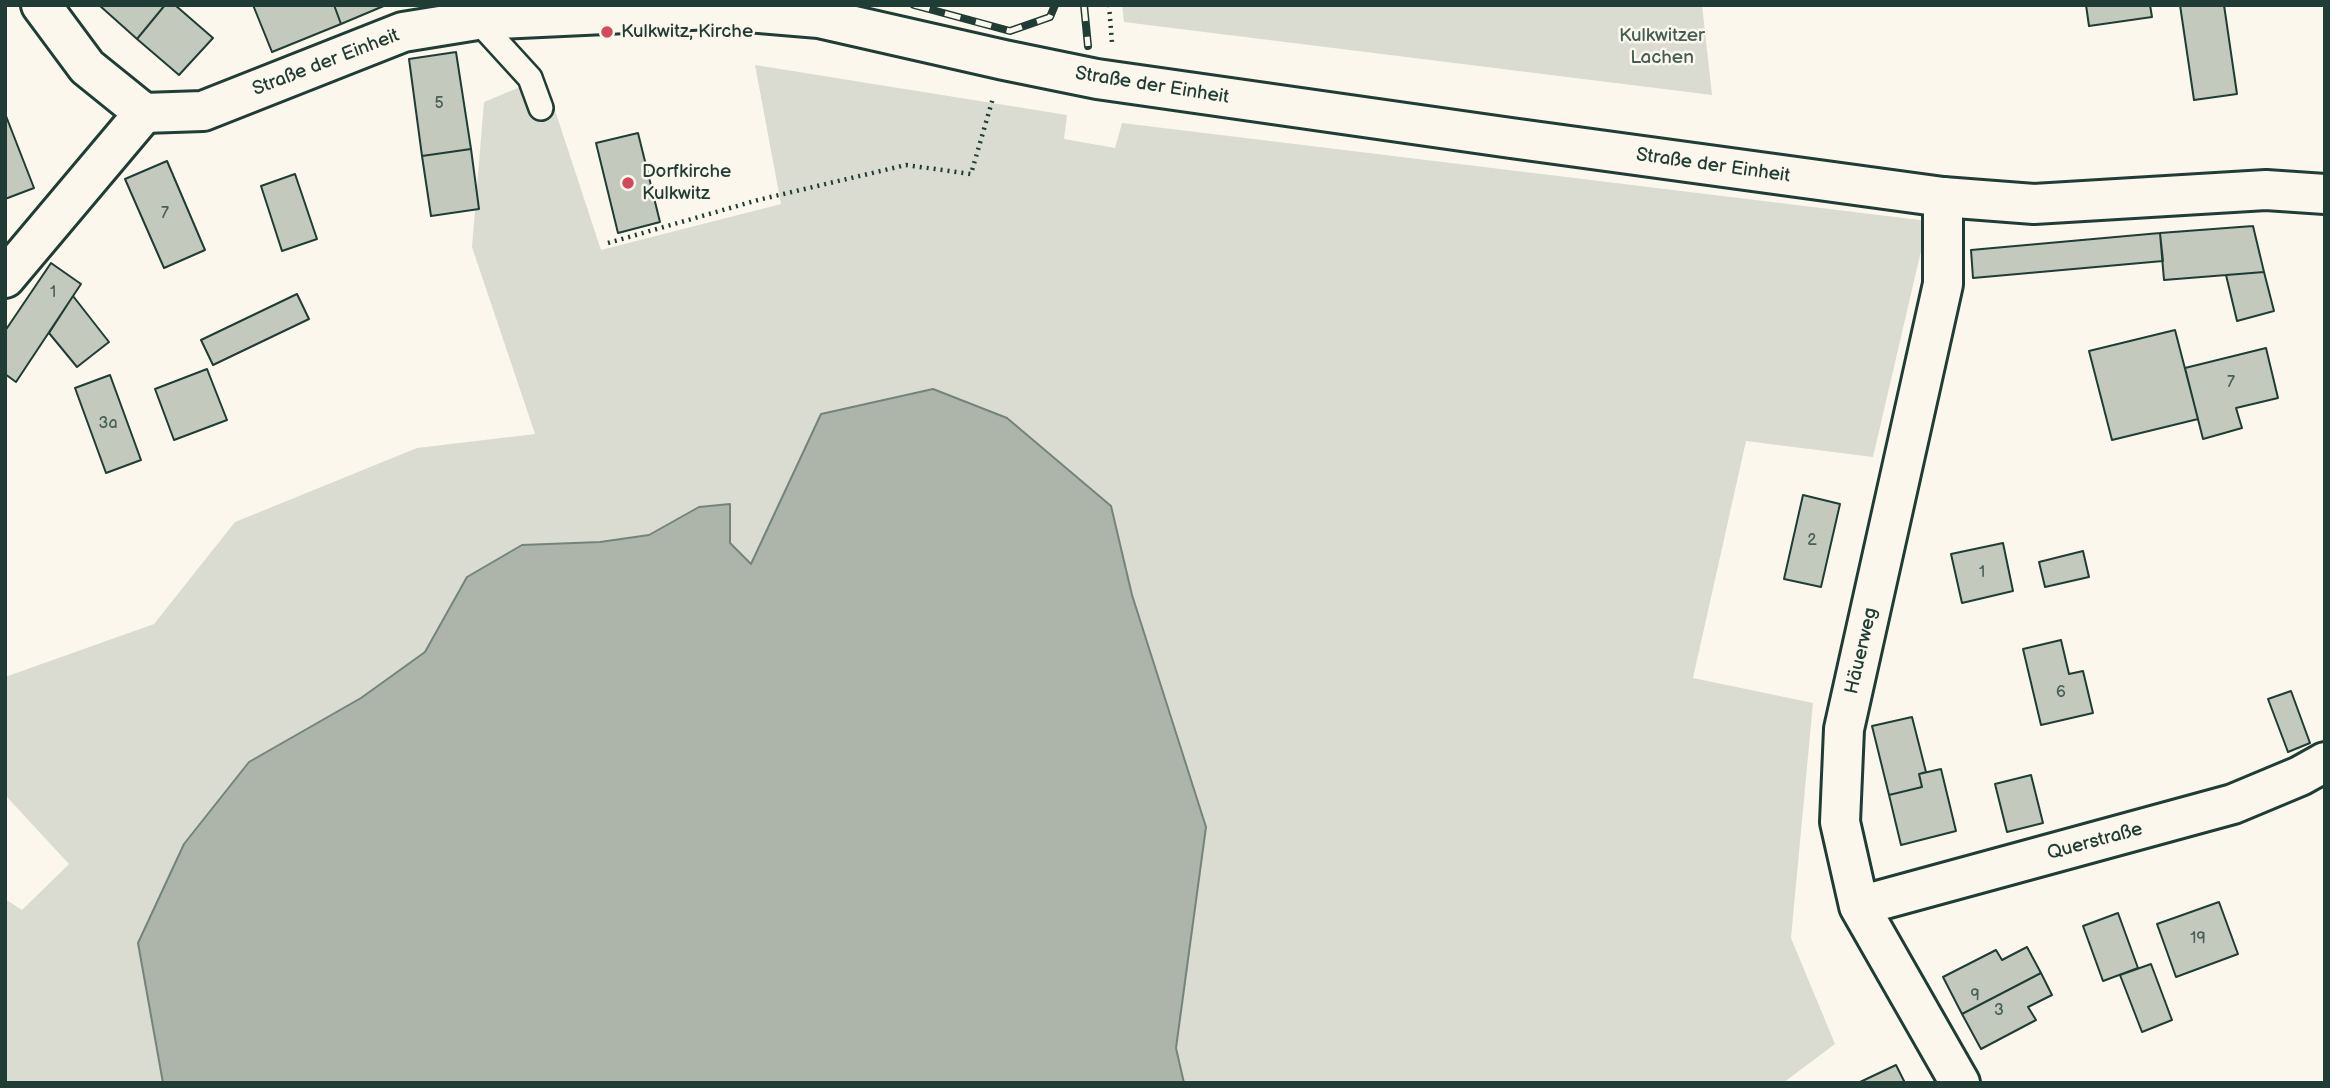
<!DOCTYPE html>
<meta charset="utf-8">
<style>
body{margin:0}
#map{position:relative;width:2330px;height:1088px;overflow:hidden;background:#fbf7ec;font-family:"Balsamiq Sans",sans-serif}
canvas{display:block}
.frame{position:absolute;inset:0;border:7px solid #1f3d34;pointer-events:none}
</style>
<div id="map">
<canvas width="2330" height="1088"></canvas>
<div class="frame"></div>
</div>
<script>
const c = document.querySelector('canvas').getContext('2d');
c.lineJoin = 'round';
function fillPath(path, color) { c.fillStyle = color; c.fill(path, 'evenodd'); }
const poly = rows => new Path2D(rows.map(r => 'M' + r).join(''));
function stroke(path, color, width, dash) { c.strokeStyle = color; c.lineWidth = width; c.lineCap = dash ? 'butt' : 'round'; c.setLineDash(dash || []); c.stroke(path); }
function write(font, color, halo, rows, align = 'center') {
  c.font = font + ' "Balsamiq Sans",sans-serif'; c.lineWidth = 5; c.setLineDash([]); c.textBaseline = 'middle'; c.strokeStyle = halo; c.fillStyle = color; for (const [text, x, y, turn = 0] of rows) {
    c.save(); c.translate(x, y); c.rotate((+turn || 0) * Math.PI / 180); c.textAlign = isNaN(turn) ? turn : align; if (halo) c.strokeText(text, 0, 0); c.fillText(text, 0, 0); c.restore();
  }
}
fillPath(poly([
 [1122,5,1702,5,1712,95,1124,22],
 [755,65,1067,115,1064,139,1115,148,1122,123,1928,221,1873,457,1746,441,1693,678,1813,703,1791,938,1835,1044,1783,1083,1184,1083,1176,1049,1206,827,1132,595,1111,506,821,414,751,564,730,543,730,505,699,507,649,535,600,542,467,577,425,652,361,698,138,943,163,1083,5,1083,5,899,22,910,69,864,5,795,5,677,154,624,235,522,417,448,535,434,472,247,484,102,544,77,601,250,781,204]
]), '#dbdcd1');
const water = poly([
 [933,389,1007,418,1111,506,1132,595,1206,827,1176,1048,1184,1083,163,1083,138,943,184,844,249,762,361,698,425,652,467,577,522,545,600,542,649,535,699,507,730,504,730,543,751,564,821,414,933,389]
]);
fillPath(water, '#adb4aa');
stroke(water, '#74847b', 2);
const building = poly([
 [99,5,165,5,137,39,99,5],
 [165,5,175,5,213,38,179,75,137,39,165,5],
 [253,5,334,5,341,24,272,52,253,5],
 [334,5,386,5,341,24,334,5],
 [2086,5,2150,5,2152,17,2089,26,2086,5],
 [2180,5,2224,5,2237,94,2194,100,2180,5],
 [456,52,471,149,422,156,409,59,456,52],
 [6,116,34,188,5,199,5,116,6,116],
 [638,133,660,222,618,233,596,143,638,133],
 [471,149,479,209,431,216,422,156,471,149],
 [167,161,205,250,164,268,125,179,167,161],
 [295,174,317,239,282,251,261,186,295,174],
 [2253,226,2264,272,2164,280,2160,233,2253,226],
 [2160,233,2163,261,1973,278,1971,250,2160,233],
 [51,263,81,284,16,382,5,374,5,331,51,263],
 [2264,272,2274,311,2237,321,2226,275,2264,272],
 [297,294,309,319,213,365,201,340,297,294],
 [73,296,109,342,77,367,49,333,73,296],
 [2175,330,2198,419,2112,440,2089,351,2175,330],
 [2266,348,2278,398,2236,408,2242,428,2203,439,2185,368,2266,348],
 [207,369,227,420,174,440,155,389,207,369],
 [110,375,141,460,106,473,75,388,110,375],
 [1803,495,1840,504,1821,587,1784,579,1803,495],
 [2003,543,2013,591,1962,603,1951,554,2003,543],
 [2083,551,2089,577,2045,587,2039,562,2083,551],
 [2061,640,2069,674,2083,671,2093,713,2041,725,2023,649,2061,640],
 [2291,691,2310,743,2288,752,2268,699,2291,691],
 [1912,717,1926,772,1919,774,1922,787,1889,795,1872,726,1912,717],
 [1941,769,1956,831,1901,845,1889,795,1922,787,1919,774,1941,769],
 [2031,775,2043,823,2007,832,1995,784,2031,775],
 [2219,902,2238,954,2176,977,2157,924,2219,902],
 [2118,913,2138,968,2103,981,2083,926,2118,913],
 [2027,947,2041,973,1962,1014,1943,977,1996,950,2002,960,2027,947],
 [2151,964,2172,1020,2142,1032,2120,975,2151,964],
 [2041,973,2052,995,2028,1007,2036,1020,1981,1049,1962,1014,2041,973],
 [1896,1065,1905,1083,1858,1083,1896,1065]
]);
fillPath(building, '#c4c9be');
stroke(building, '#1f3d34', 2);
const lane = poly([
 [477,20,530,78,541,108]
]);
const street = poly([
 [1943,197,1943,284,1844,729,1840,822,1859,906,1960,1083],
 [5,278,144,113],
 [1859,906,2233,804,2300,776,2325,762]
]);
const secondary = poly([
 [41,5,87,67,144,113,203,111,403,32,477,20,712,9,819,18,1004,60,1097,79,1511,138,1943,197,2034,204,2266,190,2325,194]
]);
stroke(lane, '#1f3d34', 28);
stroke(street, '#1f3d34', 44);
stroke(secondary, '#1f3d34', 44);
stroke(poly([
 [1109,5,1112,43],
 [608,243,758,200,906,165,971,174,993,98]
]), '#1f3d34', 4.5, [2, 5]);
stroke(lane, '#fbf7ec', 23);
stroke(street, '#fbf7ec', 38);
stroke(secondary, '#fbf7ec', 38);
const rail = poly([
 [914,5,1010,31,1050,17,1055,5],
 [1084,5,1088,46]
]);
stroke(rail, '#1f3d34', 8);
stroke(rail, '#fbf7ec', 5, [16]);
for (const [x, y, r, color] of [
 [607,32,7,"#d1495b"],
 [628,183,7,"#d1495b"]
]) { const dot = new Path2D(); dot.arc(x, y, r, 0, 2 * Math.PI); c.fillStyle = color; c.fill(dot); stroke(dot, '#fbf7ec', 2.5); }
write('16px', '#486056', null, [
 ["5",439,104],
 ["7",165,214],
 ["1",53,293],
 ["7",2231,383],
 ["3a",108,424],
 ["2",1812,541],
 ["1",1982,573],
 ["6",2061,693],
 ["19",2198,939],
 ["9",1975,996],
 ["3",1999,1011]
]);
write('19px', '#1f3d34', '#fbf7ec', [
 ["Kulkwitz, Kirche",621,32],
 ["Dorfkirche",642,172],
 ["Kulkwitz",642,194]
], 'left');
write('19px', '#455d53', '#fbf7ec', [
 ["Kulkwitzer",1662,36],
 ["Lachen",1662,58]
]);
write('19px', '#1f3d34', '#fbf7ec', [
 ["Straße der Einheit",326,63,-21],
 ["Straße der Einheit",1152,86,9],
 ["Straße der Einheit",1713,166,8],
 ["Häuerweg",1862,651,-77],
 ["Querstraße",2095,842,-15]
]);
</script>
